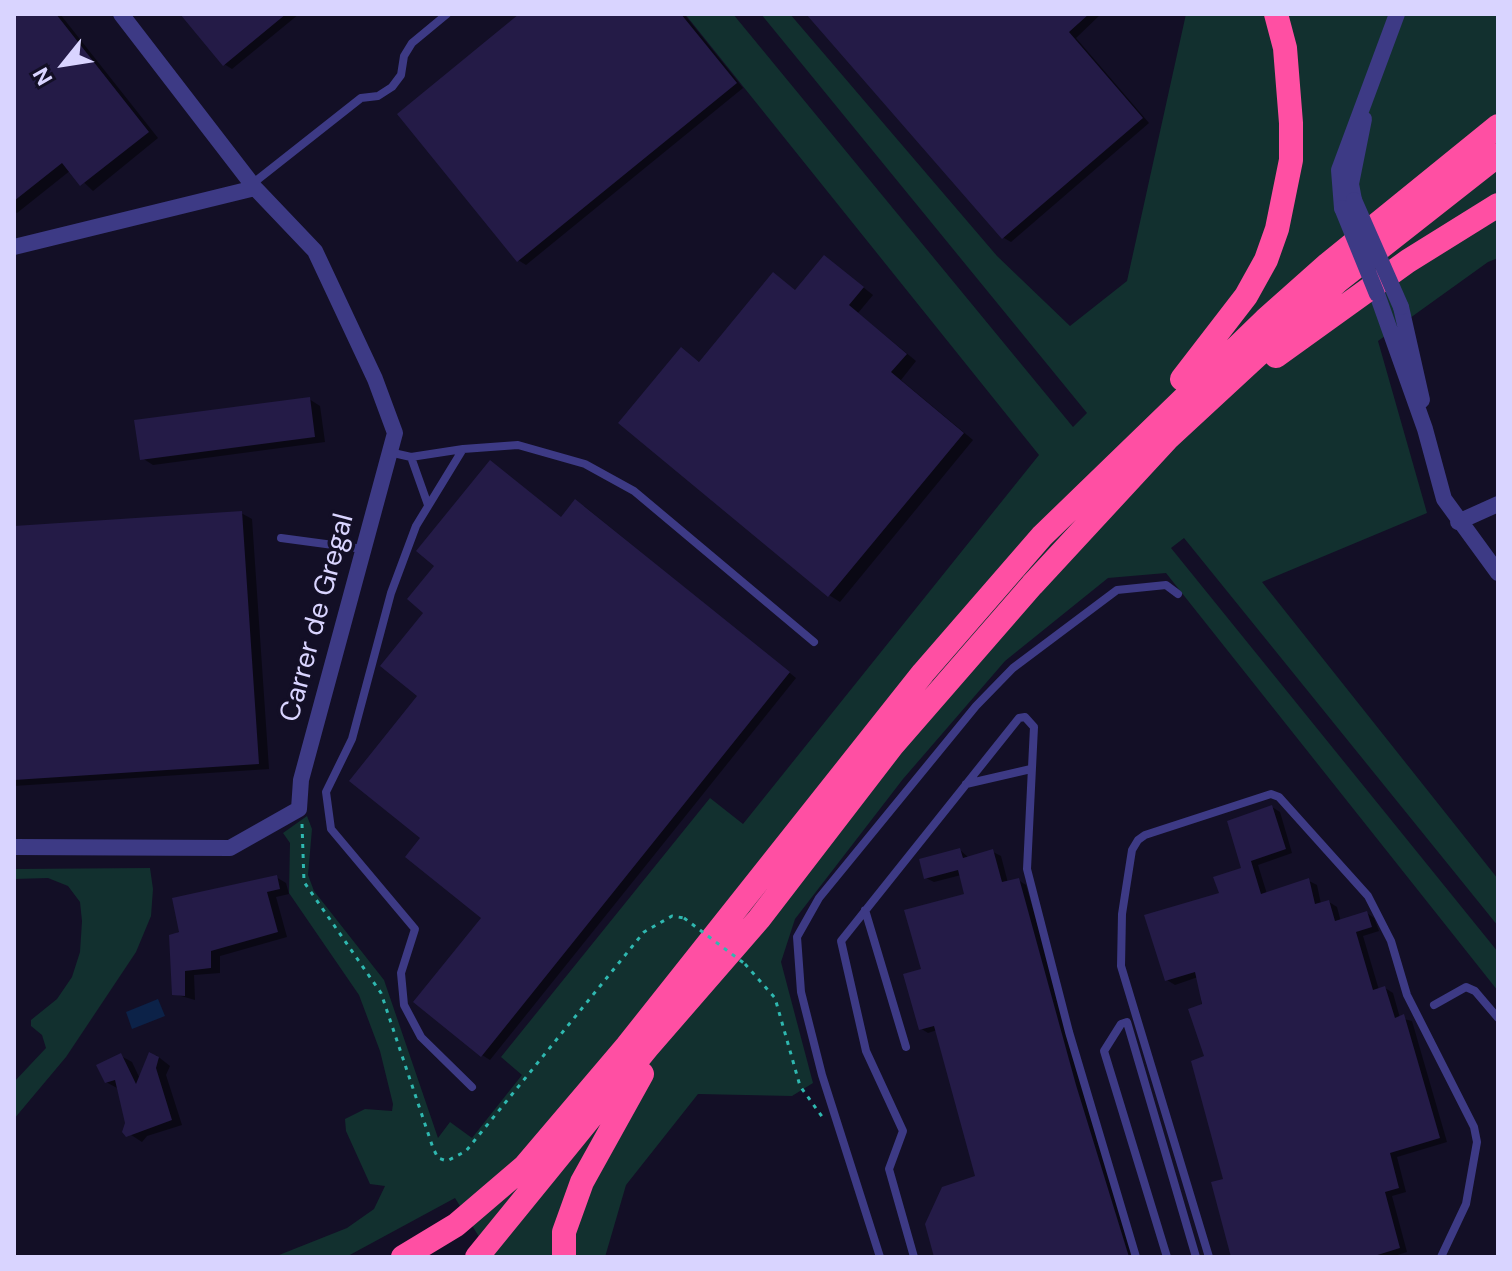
<!DOCTYPE html>
<style>
body{margin:0}
#map{position:relative;width:1512px;height:1271px;overflow:hidden;background:#130f26;font-family:"DM Sans",sans-serif}
canvas{display:block}
.frame{position:absolute;inset:0;border:16px solid #d9d4ff;pointer-events:none}
.north{position:absolute;left:24px;top:24px;width:80px;height:80px;-webkit-text-stroke:6px #130f26;paint-order:stroke;rotate:240deg;font-size:22px;font-weight:700;line-height:32px;text-align:center;color:#d9d4ff}
.north::after{content:'';display:block;margin:auto;width:28px;height:36px;background:#d9d4ff;clip-path:polygon(50% 0,100% 100%,50% 72%,0 100%)}
</style>
<div id="map">
<canvas width="1512" height="1271"></canvas>
<div class="frame"></div>
<div class="north">N</div>
</div>
<script>
const c = document.querySelector('canvas').getContext('2d');
c.lineJoin = 'round';
function fillPath(path, color) { c.fillStyle = color; c.fill(path, 'evenodd'); }
const poly = rows => new Path2D(rows.map(r => 'M' + r).join(''));
function stroke(path, color, width, dash) { c.strokeStyle = color; c.lineWidth = width; c.lineCap = dash ? 'butt' : 'round'; c.setLineDash(dash || []); c.stroke(path); }
function write(font, color, halo, rows, align = 'center') {
  c.font = font + ' "DM Sans",sans-serif'; c.lineWidth = 7; c.setLineDash([]); c.textBaseline = 'middle'; c.strokeStyle = halo; c.fillStyle = color; for (const [text, x, y, turn = 0] of rows) {
    c.save(); c.translate(x, y); c.rotate((+turn || 0) * Math.PI / 180); c.textAlign = isNaN(turn) ? turn : align; if (halo) c.strokeText(text, 0, 0); c.fillText(text, 0, 0); c.restore();
  }
}
fillPath(poly([
 [685,14,733,14,1073,427,1087,413,761,14,790,14,997,256,1070,326,1127,281,1186,14,1498,14,1498,258,1488,262,1378,341,1427,513,1262,582,1498,879,1498,926,1184,538,1171,548,1498,952,1498,991,1166,573,1108,578,1005,661,903,779,795,919,781,962,813,1083,792,1096,698,1094,626,1185,605,1257,482,1257,489,1253,455,1198,346,1257,274,1257,347,1228,374,1209,385,1186,370,1184,346,1131,345,1119,365,1109,392,1111,393,1104,380,1051,359,995,289,893,290,843,283,833,307,816,312,829,308,875,314,891,384,980,438,1138,450,1122,472,1138,522,1075,501,1057,710,798,743,824,1039,455],
 [150,868,153,889,151,916,136,952,66,1057,14,1119,14,1082,46,1048,42,1035,31,1026,31,1020,57,999,72,977,80,952,82,921,80,902,68,886,48,878,14,879,14,869]
]), '#12302f');
fillPath(poly([
 [158,999,165,1016,132,1029,126,1012]
]), '#0c2248');
fillPath(poly([
 [14,14,60,14,158,138,93,191,71,170,17,213,14,211],
 [183,14,299,14,232,69,224,64],
 [523,14,684,14,743,88,526,265,518,260],
 [808,14,1101,14,1076,38,1149,123,1011,242,1004,238],
 [825,257,873,295,858,313,916,361,901,380,973,440,840,602,829,595,681,350,701,363,774,275,796,291],
 [309,399,320,406,325,442,153,465,142,458],
 [584,506,796,678,490,1060,482,1055,483,918,422,838,562,519],
 [241,513,252,519,269,769,14,786,14,528],
 [1272,807,1280,812,1292,853,1258,865,1267,894,1309,881,1317,885,1321,904,1329,902,1337,907,1341,922,1367,913,1374,918,1379,931,1363,936,1379,990,1385,988,1393,993,1400,1018,1412,1021,1447,1142,1397,1157,1406,1192,1392,1196,1407,1252,1391,1257,1233,1257,1198,977,1175,985,1167,980,1221,894,1244,870],
 [960,850,969,858,993,852,1001,856,1008,883,1018,880,1026,885,1133,1257,937,1257,978,1178,937,1030,928,1033,920,1028,923,970,967,895,961,875,934,882,926,878],
 [276,877,286,883,289,894,276,897,287,937,220,956,220,973,194,975,195,1000,174,994,171,936],
 [156,1055,170,1066,166,1075,182,1125,147,1136,142,1142,125,1131,127,1123,117,1088,106,1082,121,1056,132,1062,140,1079,147,1057]
]), '#0007');
fillPath(poly([
 [14,14,56,14,149,132,80,186,62,163,14,201],
 [180,14,286,14,223,66],
 [519,14,681,14,737,83,517,262,397,114],
 [806,14,1089,14,1069,32,1143,118,1002,239],
 [824,255,864,287,849,305,907,354,891,372,964,433,828,597,618,423,681,347,699,362,773,272,795,290],
 [310,397,315,437,140,460,134,420],
 [490,460,561,517,575,499,790,672,481,1057,413,1002,481,918,405,857,420,838,349,781,417,696,380,666,423,613,407,599,434,566,416,551],
 [242,511,259,764,14,780,14,526],
 [1272,805,1286,849,1251,861,1261,894,1309,878,1315,904,1329,900,1335,921,1367,911,1372,927,1356,932,1373,990,1385,986,1395,1018,1404,1014,1440,1138,1390,1153,1399,1188,1385,1192,1400,1248,1371,1257,1231,1257,1211,1182,1223,1179,1191,1061,1204,1056,1188,1009,1202,1004,1195,972,1165,981,1144,915,1219,893,1213,877,1241,868,1227,821],
 [960,848,963,858,993,849,1002,882,1019,878,1076,1085,1129,1257,934,1257,925,1224,942,1187,975,1176,934,1026,919,1030,903,974,921,969,904,910,964,894,958,870,924,879,919,859],
 [277,875,280,889,267,892,278,932,211,951,211,968,185,971,185,996,172,995,169,935,179,932,172,898],
 [149,1052,159,1057,156,1068,172,1120,126,1137,122,1132,125,1123,115,1080,105,1083,96,1065,121,1053,136,1084]
]), '#241b47');
stroke(poly([
 [302,824,304,882,381,993,433,1148,438,1158,447,1161,466,1151,644,932,672,916,684,918],
 [745,964,775,998,800,1086,823,1118]
]), '#2fb8b0', 3, [4, 6]);
stroke(poly([
 [252,184,361,98,378,96,392,87,401,75,404,56,412,43,447,14],
 [389,452,411,457,463,449],
 [411,457,428,505],
 [281,538,363,549],
 [966,784,1031,769],
 [865,910,906,1047],
 [1434,1005,1466,987,1475,991,1498,1018],
 [472,1087,421,1037,404,1005,401,973,415,929,331,829,326,792,352,739,391,593,416,526,463,449,518,445,585,464,634,491,814,642],
 [880,1257,822,1075,801,992,797,937,819,898,976,706,1013,668,1117,590,1166,585,1178,594],
 [914,1257,889,1169,903,1131,866,1051,841,941,1019,718,1025,717,1034,727,1027,869,1069,1032,1136,1257],
 [1167,1257,1104,1051,1121,1024,1127,1022,1196,1257],
 [1209,1257,1121,966,1122,914,1132,850,1138,840,1145,835,1271,794,1279,797,1368,896,1391,941,1407,995,1474,1127,1477,1142,1466,1204,1441,1257]
]), '#3d3a85', 8);
stroke(poly([
 [1354,200,1351,184,1364,119],
 [1342,208,1339,170,1397,14],
 [14,247,255,188],
 [1377,294,1425,429,1444,499,1498,573],
 [1401,307,1422,400],
 [1458,522,1498,504],
 [14,847,230,848,299,809,301,780,395,433,375,379,315,251,255,188,121,14]
]), '#3d3a85', 16);
stroke(poly([
 [1276,356,1408,261,1498,205],
 [1182,379,1246,296,1266,260,1277,229,1291,160,1291,123,1285,48,1276,14],
 [403,1257,456,1225,525,1166,627,1046,923,673,1042,536,1265,320,1328,264,1498,126],
 [477,1257,647,1048,759,919,892,746,1032,585,1167,439,1339,280,1498,155],
 [564,1257,564,1232,582,1182,642,1074]
]), '#ff4fa3', 24);
stroke(poly([
 [684,918,745,964]
]), '#2fb8b0', 3, [4, 6]);
stroke(poly([
 [1354,200,1401,307],
 [1342,208,1377,294]
]), '#3d3a85', 16);
write('28px', '#d9d4ff', '#130f26', [
 ["Carrer de Gregal",318,618,-75]
]);
</script>
